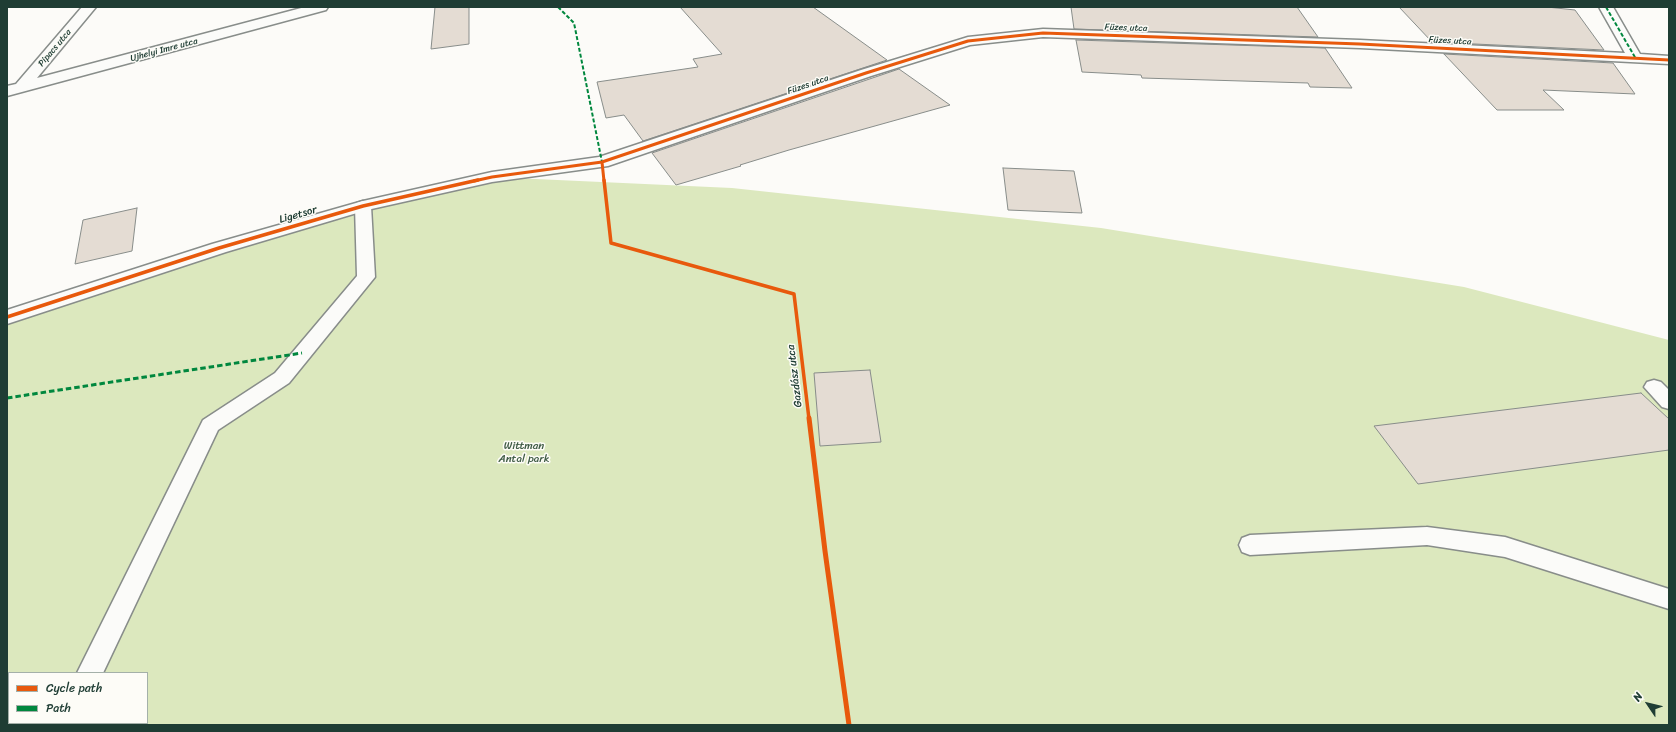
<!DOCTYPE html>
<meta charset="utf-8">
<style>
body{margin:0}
#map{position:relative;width:1676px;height:732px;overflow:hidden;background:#fcfbf8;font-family:Sriracha,sans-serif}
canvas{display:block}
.frame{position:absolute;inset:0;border:8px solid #1f3d34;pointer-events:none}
.legend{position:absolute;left:8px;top:672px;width:140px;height:52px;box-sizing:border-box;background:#fdfcf7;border:1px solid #a4b0a9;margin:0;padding:5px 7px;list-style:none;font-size:12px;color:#1f3d34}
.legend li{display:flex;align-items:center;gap:8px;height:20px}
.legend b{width:20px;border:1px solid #a4b0a9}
.north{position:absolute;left:1628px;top:684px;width:40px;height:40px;-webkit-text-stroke:3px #fdfcf7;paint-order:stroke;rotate:305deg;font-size:11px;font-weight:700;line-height:16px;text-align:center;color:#1f3d34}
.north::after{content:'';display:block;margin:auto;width:14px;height:18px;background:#1f3d34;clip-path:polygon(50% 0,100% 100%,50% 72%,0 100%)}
</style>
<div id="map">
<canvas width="1676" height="732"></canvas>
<div class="frame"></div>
<ul class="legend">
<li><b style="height:5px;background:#e8590c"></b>Cycle path</li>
<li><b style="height:5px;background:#00873e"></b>Path</li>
</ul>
<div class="north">N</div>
</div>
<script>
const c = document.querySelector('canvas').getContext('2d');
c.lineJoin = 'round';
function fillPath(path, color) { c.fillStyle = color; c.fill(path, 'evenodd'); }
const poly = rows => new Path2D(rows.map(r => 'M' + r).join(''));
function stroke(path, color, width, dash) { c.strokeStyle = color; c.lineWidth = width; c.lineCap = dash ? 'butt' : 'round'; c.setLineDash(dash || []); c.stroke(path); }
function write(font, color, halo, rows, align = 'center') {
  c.font = font + ' Sriracha,sans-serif'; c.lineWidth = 3; c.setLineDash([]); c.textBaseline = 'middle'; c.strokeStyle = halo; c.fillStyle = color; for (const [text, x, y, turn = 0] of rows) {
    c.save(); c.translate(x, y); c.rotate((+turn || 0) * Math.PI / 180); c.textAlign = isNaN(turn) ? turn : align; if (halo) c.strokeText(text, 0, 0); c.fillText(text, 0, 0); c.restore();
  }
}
fillPath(poly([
 [492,177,732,188,1101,228,1464,287,1669,340,1669,725,7,725,7,317,110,283],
 [9,673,147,673,147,723,9,723]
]), '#dce8be');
const building = poly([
 [435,7,469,7,469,44,431,49,435,7],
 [680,7,813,7,887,60,643,141,624,115,606,118,597,82,698,67,693,59,722,54,680,7],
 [1071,7,1297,7,1318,37,1074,29,1071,7],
 [1399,7,1547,7,1575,10,1604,50,1432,42,1399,7],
 [1076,40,1325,48,1352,88,1310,87,1308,83,1142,78,1141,75,1082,72,1076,40],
 [1444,54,1613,63,1635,94,1543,90,1564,110,1497,110,1444,54],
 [899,69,950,105,789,150,740,165,741,166,676,185,652,153,899,69],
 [1003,168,1074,171,1082,213,1008,210,1003,168],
 [137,208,132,251,75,264,83,220,137,208],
 [870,370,881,442,820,446,814,373,870,370],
 [1641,393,1669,419,1669,450,1418,484,1374,426,1641,393]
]);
fillPath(building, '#e4dcd3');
stroke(building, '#888d8a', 1);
const service = poly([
 [363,201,369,203,371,206,375,277,289,383,218,430,103,673,77,673,203,420,275,373,357,276,355,206,357,203,363,201],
 [1654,380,1661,382,1669,390,1669,409,1662,407,1644,387,1647,382,1654,380],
 [1427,527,1505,537,1669,589,1669,609,1505,557,1427,545,1250,555,1242,552,1239,545,1242,538,1250,535,1427,527],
 [53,723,79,723,78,725,52,725,53,723]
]);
const minor = poly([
 [82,7,96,7,37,78,305,7,328,7,326,10,7,96,7,86,16,84,82,7],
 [1599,7,1613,7,1640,54,1669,56,1669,64,1360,48,1043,37,970,45,871,76,608,166,492,182,367,210,226,252,7,324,7,310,212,244,363,201,492,172,599,157,861,70,968,37,1043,29,1360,40,1625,53,1599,7]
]);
stroke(service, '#888d8a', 3);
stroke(minor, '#888d8a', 3);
fillPath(service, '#fbfbf9');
fillPath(minor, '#fbfbf9');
stroke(poly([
 [558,7,574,23,602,162],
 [1606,7,1636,59]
]), '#00873e', 2, [4, 2]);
stroke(poly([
 [7,398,302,353]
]), '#00873e', 3, [5.5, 3]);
stroke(poly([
 [602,162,604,181],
 [474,181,492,177,602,162,866,73,968,41,1043,33,1360,44,1669,60]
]), '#e8590c', 3);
stroke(poly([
 [604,180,611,243,794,294,809,419],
 [7,317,219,248,363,206,478,180]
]), '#e8590c', 3.5);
stroke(poly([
 [809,418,825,551,849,725]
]), '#e8590c', 5);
write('9px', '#1f3d34', '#fdfcf7', [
 ["Füzes utca",1126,28,2],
 ["Füzes utca",1450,41,3],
 ["Pipacs utca",55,48,-50],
 ["Ujhelyi Imre utca",164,50,-15],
 ["Füzes utca",808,85,-19]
]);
write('11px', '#1f3d34', '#fdfcf7', [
 ["Ligetsor",298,215,-16],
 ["Gazdász utca",795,376,-97]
]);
write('11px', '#405c46', '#fdfcf7', [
 ["Wittman",524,446],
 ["Antal park",524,459]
]);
</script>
